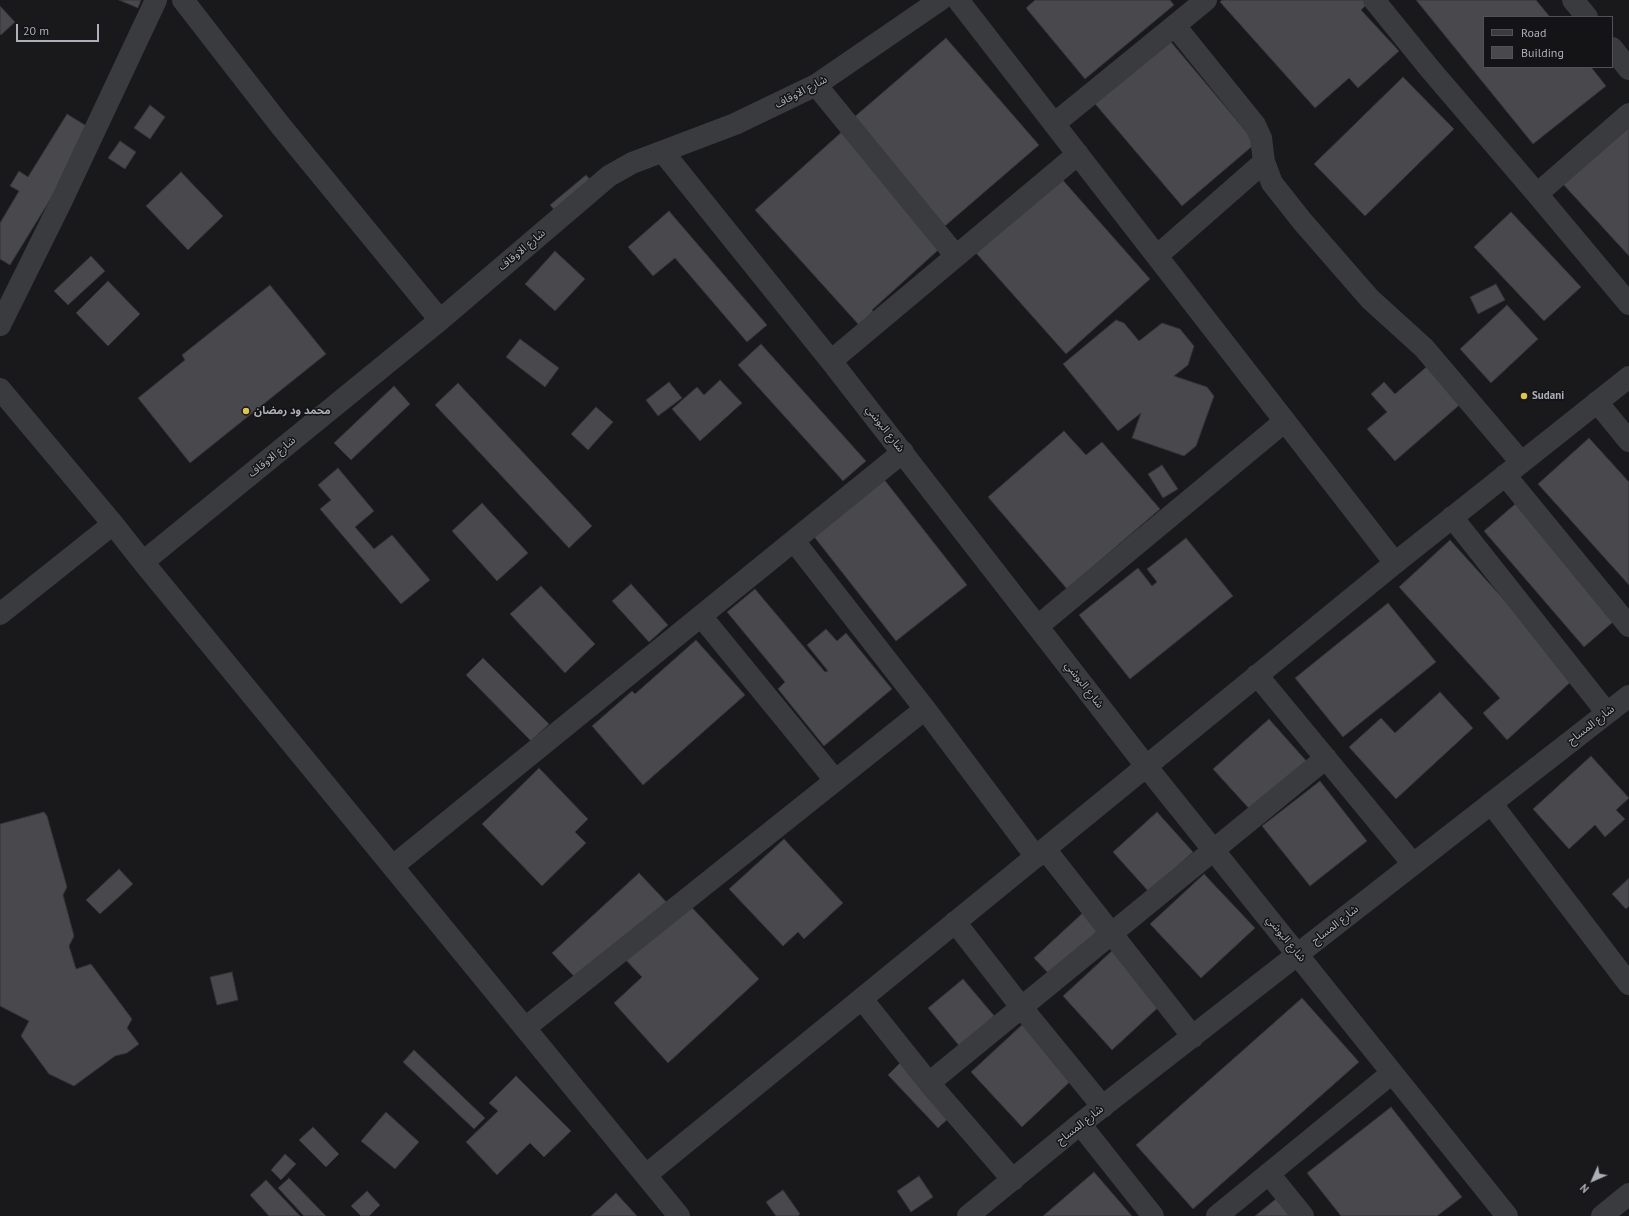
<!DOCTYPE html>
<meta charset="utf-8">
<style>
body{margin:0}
#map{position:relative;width:1629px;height:1216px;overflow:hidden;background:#19191b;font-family:"PT Sans",sans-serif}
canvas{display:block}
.legend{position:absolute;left:1483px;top:16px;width:130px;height:52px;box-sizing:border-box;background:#141416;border:1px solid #515257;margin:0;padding:5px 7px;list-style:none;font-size:12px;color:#adafb9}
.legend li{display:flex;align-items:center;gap:8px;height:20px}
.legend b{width:20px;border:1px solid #515257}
.north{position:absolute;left:1573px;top:1160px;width:40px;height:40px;-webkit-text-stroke:3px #141416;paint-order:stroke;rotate:225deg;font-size:11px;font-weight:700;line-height:16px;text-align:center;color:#adafb9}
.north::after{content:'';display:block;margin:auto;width:14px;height:18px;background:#adafb9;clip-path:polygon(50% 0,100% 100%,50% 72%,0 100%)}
.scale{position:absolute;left:16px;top:24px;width:83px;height:18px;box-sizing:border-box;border:2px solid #adafb9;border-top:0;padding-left:5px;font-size:12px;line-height:14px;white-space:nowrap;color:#adafb9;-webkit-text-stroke:3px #141416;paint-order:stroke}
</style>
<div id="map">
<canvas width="1629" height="1216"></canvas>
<ul class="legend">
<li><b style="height:5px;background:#3a3b3f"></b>Road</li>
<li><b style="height:11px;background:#49494d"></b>Building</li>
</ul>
<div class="north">N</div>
<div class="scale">20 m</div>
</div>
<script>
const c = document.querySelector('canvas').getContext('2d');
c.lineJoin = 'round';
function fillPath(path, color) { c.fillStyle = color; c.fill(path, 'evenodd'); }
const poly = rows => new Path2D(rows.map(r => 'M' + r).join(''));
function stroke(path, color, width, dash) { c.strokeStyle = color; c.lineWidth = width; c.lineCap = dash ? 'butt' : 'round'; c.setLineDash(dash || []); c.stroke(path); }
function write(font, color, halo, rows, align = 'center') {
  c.font = font + ' "PT Sans","Noto Sans Arabic",sans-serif'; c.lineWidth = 3; c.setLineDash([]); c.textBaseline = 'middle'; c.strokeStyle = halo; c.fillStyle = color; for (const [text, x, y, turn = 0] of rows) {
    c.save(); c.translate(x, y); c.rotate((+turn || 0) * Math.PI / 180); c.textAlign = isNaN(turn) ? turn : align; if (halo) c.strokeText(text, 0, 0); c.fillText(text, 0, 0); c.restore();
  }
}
const building = poly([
 [119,0,141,0,138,8,119,0],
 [1035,0,1170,0,1174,5,1085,79,1026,8,1035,0],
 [1222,0,1364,0,1367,4,1361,10,1399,51,1358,88,1349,78,1315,108,1220,2,1222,0],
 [1416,0,1536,0,1550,17,1484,17,1484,67,1591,67,1606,86,1533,144,1416,0],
 [0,6,15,22,1,35,0,34,0,6],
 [1166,36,1256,143,1182,206,1091,99,1166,36],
 [946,38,1039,145,945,226,852,119,946,38],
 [1403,77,1454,129,1365,216,1314,164,1403,77],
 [150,105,165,117,150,139,134,128,150,105],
 [67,114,93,130,10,265,0,259,0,223,19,191,10,186,19,171,28,177,67,114],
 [1629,122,1629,256,1562,183,1629,122],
 [845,129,947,242,872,310,873,311,859,325,755,210,845,129],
 [120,141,136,152,125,169,108,158,120,141],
 [181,172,223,216,188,250,146,206,181,172],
 [586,175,593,183,558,214,550,205,586,175],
 [1061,178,1150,279,1066,354,976,253,1061,178],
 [669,211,767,325,747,342,675,258,653,276,628,247,669,211],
 [1511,212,1581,287,1544,321,1474,247,1511,212],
 [555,251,585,279,555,311,525,284,555,251],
 [91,256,105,271,68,305,54,291,91,256],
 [108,281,140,314,108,346,76,313,108,281],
 [1496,284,1505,300,1478,314,1470,297,1496,284],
 [270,285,326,354,190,463,138,398,185,360,182,355,270,285],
 [1507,305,1538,339,1491,383,1460,349,1507,305],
 [1116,320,1124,323,1139,341,1162,323,1180,329,1194,346,1188,365,1174,376,1207,387,1214,396,1196,446,1184,456,1132,438,1141,413,1118,431,1063,364,1116,320],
 [520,339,559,368,545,387,506,357,520,339],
 [761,344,866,461,843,481,738,365,761,344],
 [1431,363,1464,401,1395,461,1367,429,1387,412,1371,394,1384,382,1395,394,1431,363],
 [720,380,742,403,700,441,672,409,697,387,704,395,720,380],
 [669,382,682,398,658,416,646,400,669,382],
 [458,383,592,526,569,548,435,405,458,383],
 [394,386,410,404,351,460,334,443,394,386],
 [596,407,613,422,588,450,571,434,596,407],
 [1064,431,1086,455,1102,442,1160,509,1067,589,988,497,1064,431],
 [1589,438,1629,482,1629,585,1538,484,1589,438],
 [1162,465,1178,489,1163,498,1148,474,1162,465],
 [338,468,374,511,355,527,374,549,392,535,430,580,401,604,320,509,331,500,318,485,338,468],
 [883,478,967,585,896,641,812,534,883,478],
 [1521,499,1621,615,1584,647,1484,531,1521,499],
 [482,503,528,553,497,581,452,531,482,503],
 [1186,538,1233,596,1130,679,1079,615,1138,568,1152,586,1157,582,1147,569,1186,538],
 [1450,540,1575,678,1507,740,1483,713,1500,698,1399,587,1450,540],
 [631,584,668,625,649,642,612,601,631,584],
 [541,586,595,644,565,673,510,614,541,586],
 [755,589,825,672,828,671,807,645,826,629,837,641,846,633,892,689,824,746,778,689,785,682,727,612,755,589],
 [1388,603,1436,662,1343,737,1295,678,1388,603],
 [696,640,745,695,643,785,592,726,632,691,635,694,696,640],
 [483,658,549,724,531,741,466,675,483,658],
 [1440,692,1473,728,1396,799,1349,747,1381,718,1395,733,1440,692],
 [1269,719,1309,764,1254,814,1213,769,1269,719],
 [1591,756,1629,798,1616,810,1625,819,1605,837,1595,825,1569,849,1533,809,1591,756],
 [539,768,588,819,575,832,586,843,542,886,482,824,539,768],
 [1320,781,1367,841,1310,886,1262,826,1320,781],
 [44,812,47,816,67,887,63,895,74,936,69,946,76,969,91,964,132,1019,127,1028,139,1044,127,1053,115,1056,74,1086,49,1074,21,1036,29,1021,0,1006,0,824,44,812],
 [1157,812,1193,852,1149,892,1113,852,1157,812],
 [784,839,843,903,804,939,798,932,783,946,729,889,784,839],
 [119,869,133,884,100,914,86,900,119,869],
 [639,873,673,909,684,899,759,979,668,1063,614,1003,642,977,620,954,584,987,552,953,639,873],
 [1204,874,1255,928,1201,978,1150,924,1204,874],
 [1629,878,1629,906,1626,909,1612,894,1629,878],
 [1087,909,1103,926,1050,975,1034,958,1087,909],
 [1114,949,1163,1003,1112,1050,1063,996,1114,949],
 [232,972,238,1000,217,1005,210,977,232,972],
 [963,979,996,1018,961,1048,928,1008,963,979],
 [1302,998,1359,1062,1193,1209,1136,1145,1302,998],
 [1024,1023,1075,1077,1022,1127,971,1072,1024,1023],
 [414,1050,485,1118,474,1129,403,1062,414,1050],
 [901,1062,951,1116,938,1128,888,1075,901,1062],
 [516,1076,571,1131,544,1157,530,1143,497,1175,466,1142,498,1111,489,1103,516,1076],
 [1391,1107,1462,1197,1437,1216,1341,1216,1307,1173,1391,1107],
 [386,1112,419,1142,395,1169,361,1141,386,1112],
 [313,1127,339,1154,326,1167,299,1140,313,1127],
 [285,1154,296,1164,281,1180,271,1170,285,1154],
 [1094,1172,1132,1216,1043,1216,1094,1172],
 [919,1176,933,1197,911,1212,897,1191,919,1176],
 [289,1178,326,1216,304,1216,278,1188,289,1178],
 [266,1180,300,1216,269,1216,250,1195,266,1180],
 [783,1190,800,1214,798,1216,776,1216,766,1202,783,1190],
 [367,1191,380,1205,369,1216,361,1216,351,1206,367,1191],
 [616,1193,637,1216,591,1216,616,1193],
 [1277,1198,1293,1216,1255,1216,1277,1198]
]);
fillPath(building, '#49494d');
stroke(building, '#343337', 1);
stroke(poly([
 [183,0,280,125,440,320],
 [958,0,1395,563],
 [1374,0,1430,69,1537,194,1629,304],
 [1573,0,1587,17],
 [1175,26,1255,125,1261,138,1264,162,1272,183,1302,221,1370,299,1424,348,1521,462],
 [1612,48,1629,69],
 [816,85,956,256],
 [1054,124,1206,0],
 [663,152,831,361,1146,766,1507,1216],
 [1537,194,1629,114],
 [1157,256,1264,162],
 [0,325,61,202,156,0],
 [831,361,1078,154],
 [0,389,113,524,143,562,679,1216],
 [1597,402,1629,441],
 [1505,475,1629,626],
 [1452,517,1607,713],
 [794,541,925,709,1036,857],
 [143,562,440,320,609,176,632,163,735,124,816,85,940,0],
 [0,614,113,524],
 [701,616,835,780],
 [1038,626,1285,421],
 [1257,675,1413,864],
 [1491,803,1629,984],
 [1045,849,1193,1037],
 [393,866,903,452],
 [955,922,1022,1008,1103,1107],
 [862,999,929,1083,1013,1180],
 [525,1028,925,709],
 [929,1083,1326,758],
 [1080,1124,1153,1216],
 [1269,1174,1303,1216],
 [646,1175,1395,563,1629,377],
 [968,1216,1080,1124,1629,696],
 [1217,1216,1392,1073],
 [1602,1216,1629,1194]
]), '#3a3b3f', 22);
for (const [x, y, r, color] of [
 [1524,396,4,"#ddc34f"],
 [246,411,4,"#ddc34f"]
]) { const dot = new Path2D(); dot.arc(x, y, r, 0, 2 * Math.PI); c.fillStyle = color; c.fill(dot); stroke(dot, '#141416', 1.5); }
write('11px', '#adafb9', '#141416', [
 ["شارع الاوقاف",801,92,-28],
 ["شارع الاوقاف",522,250,-40],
 ["شارع البوشي",885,429,52],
 ["شارع الاوقاف",272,457,-39],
 ["شارع البوشي",1084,685,52],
 ["شارع المساح",1591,725,-38],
 ["شارع المساح",1335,925,-38],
 ["شارع البوشي",1286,939,51],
 ["شارع المساح",1080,1125,-38]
]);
write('bold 11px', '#adafb9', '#141416', [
 ["Sudani",1532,396],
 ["محمد ود رمضان",254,411]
], 'left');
</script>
